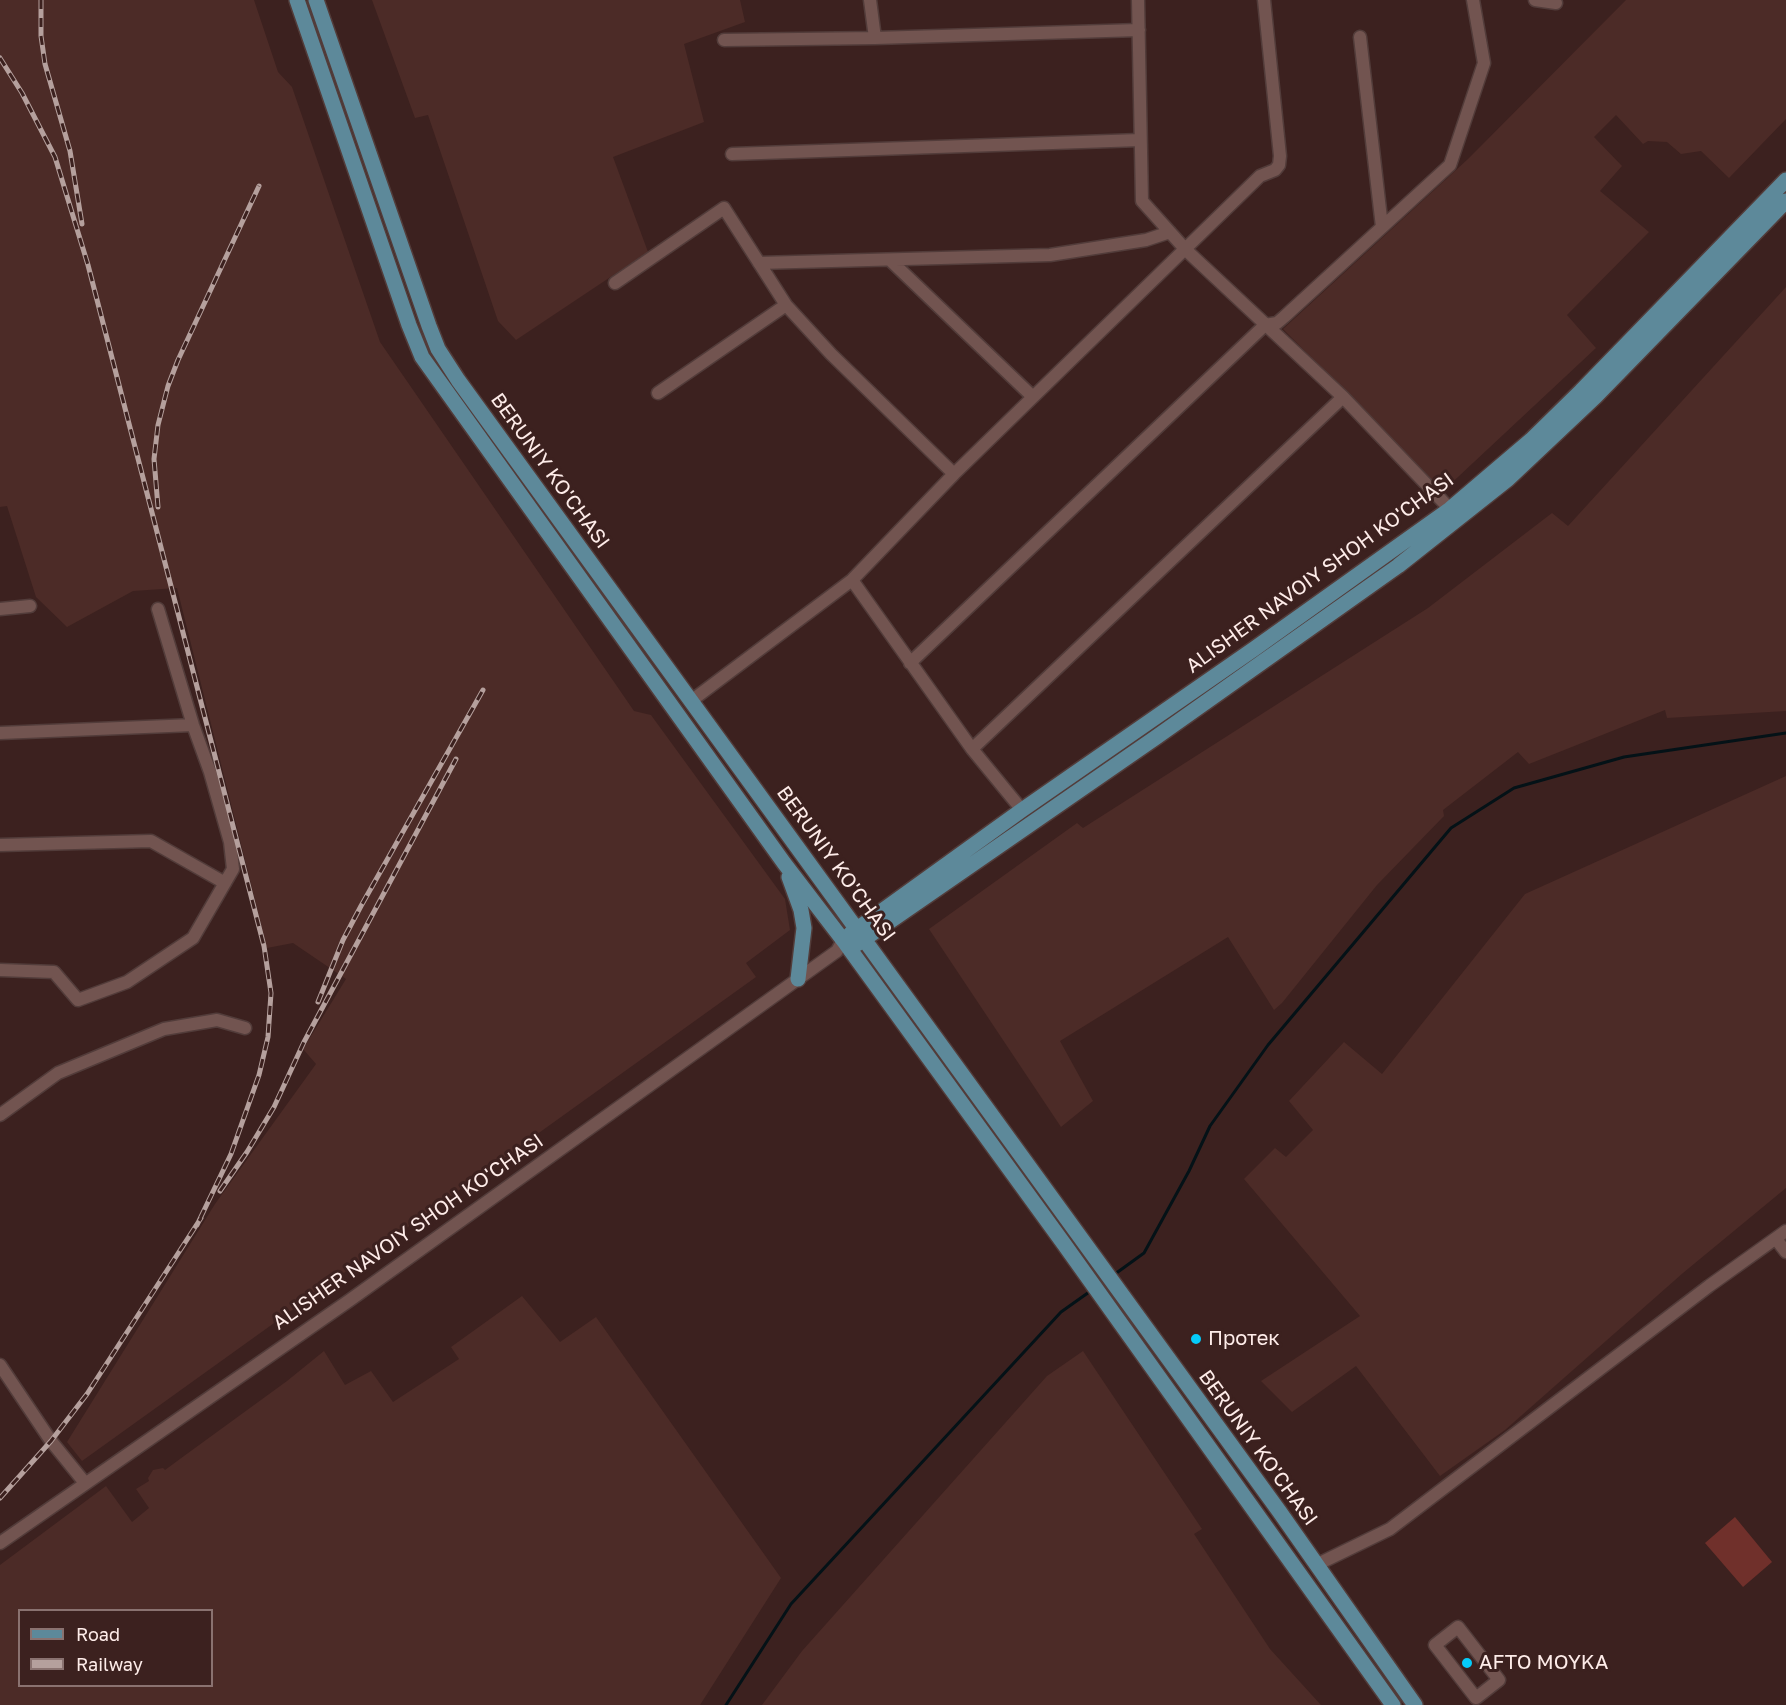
<!DOCTYPE html>
<meta charset="utf-8">
<style>
body{margin:0}
#map{position:relative;width:1786px;height:1705px;overflow:hidden;background:#3c211f;font-family:"Golos Text",sans-serif}
canvas{display:block}
.legend{position:absolute;left:18px;top:1609px;width:195px;height:78px;box-sizing:border-box;background:#3c211f;border:2px solid #8a7270;margin:0;padding:8px 10px;list-style:none;font-size:18px;color:#feece9}
.legend li{display:flex;align-items:center;gap:12px;height:30px}
.legend b{width:30px;border:2px solid #8a7270}
</style>
<div id="map">
<canvas width="1786" height="1705"></canvas>
<ul class="legend">
<li><b style="height:8px;background:#5d899a"></b>Road</li>
<li><b style="height:8px;background:#b5a09d"></b>Railway</li>
</ul>
</div>
<script>
const c = document.querySelector('canvas').getContext('2d');
c.lineJoin = 'round';
function fillPath(path, color) { c.fillStyle = color; c.fill(path, 'evenodd'); }
const poly = rows => new Path2D(rows.map(r => 'M' + r).join(''));
function stroke(path, color, width, dash) { c.strokeStyle = color; c.lineWidth = width; c.lineCap = dash ? 'butt' : 'round'; c.setLineDash(dash || []); c.stroke(path); }
function write(font, color, halo, rows, align = 'center') {
  c.font = font + ' "Golos Text",sans-serif'; c.lineWidth = 6; c.setLineDash([]); c.textBaseline = 'middle'; c.strokeStyle = halo; c.fillStyle = color; for (const [text, x, y, turn = 0] of rows) {
    c.save(); c.translate(x, y); c.rotate((+turn || 0) * Math.PI / 180); c.textAlign = isNaN(turn) ? turn : align; if (halo) c.strokeText(text, 0, 0); c.fillText(text, 0, 0); c.restore();
  }
}
fillPath(poly([
 [0,0,254,0,278,72,292,87,380,342,634,711,651,715,785,899,790,930,746,963,756,977,82,1461,67,1442,215,1204,316,1064,303,1049,346,979,293,943,267,948,177,588,133,591,67,627,36,597,7,506,0,507],
 [372,0,740,0,745,22,684,44,704,122,613,157,648,252,516,340,498,321,428,115,415,118],
 [1626,0,1786,0,1786,119,1729,178,1701,151,1681,154,1667,142,1648,141,1643,144,1616,115,1594,137,1622,166,1600,191,1649,232,1567,315,1596,348,1443,491,1283,329,1468,159],
 [1786,287,1786,711,1667,718,1665,710,1529,764,1518,752,1443,810,1444,816,1377,885,1282,1003,1274,1010,1228,937,1060,1041,1093,1101,1061,1127,929,929,1077,823,1083,828,1428,608,1552,513,1568,526],
 [1786,776,1786,1188,1683,1273,1505,1430,1440,1476,1356,1366,1292,1412,1261,1381,1360,1316,1244,1179,1275,1148,1286,1157,1313,1130,1289,1101,1344,1042,1382,1074,1525,894],
 [522,1296,560,1342,596,1317,781,1578,700,1705,0,1705,0,1565,106,1486,132,1522,149,1508,136,1489,149,1481,148,1478,153,1470,163,1468,165,1470,184,1456,287,1381,324,1351,345,1385,371,1371,393,1402,459,1359,451,1347],
 [20,1610,212,1610,212,1686,20,1686],
 [1083,1351,1202,1529,1194,1534,1270,1649,1321,1705,762,1705,802,1651,1047,1376]
]), '#4c2b27');
fillPath(poly([
 [1735,1517,1772,1562,1743,1587,1705,1543]
]), '#70302b');
stroke(poly([
 [1115,1274,1144,1253,1189,1171,1210,1126,1268,1045,1451,828,1514,788,1624,757,1786,733],
 [726,1705,791,1604,1061,1312,1092,1290]
]), '#041217', 3);
const minor = poly([
 [870,0,875,38],
 [1138,0,1142,201,1186,250,1343,397,1450,509],
 [1535,0,1556,3],
 [1360,37,1382,227],
 [724,40,875,38,1139,30],
 [732,154,1140,140],
 [890,260,1033,397],
 [759,263,1050,255,1146,240,1170,232],
 [615,283,724,208,786,305,831,354,954,474],
 [658,393,786,305],
 [852,580,972,749,1022,810],
 [0,609,30,606],
 [910,663,1265,325,1277,323,1284,317,1450,165,1484,63,1473,0],
 [691,701,852,580,954,474,1260,176,1275,170,1279,165,1280,156,1264,0],
 [0,733,193,725],
 [972,749,1343,397],
 [0,845,151,841,225,883],
 [0,970,54,972,78,1000,127,982,193,938,233,869,230,842,210,772,193,725,158,609],
 [0,1115,58,1073,164,1029,217,1020,245,1028],
 [1776,1239,1786,1252],
 [0,1365,51,1441,85,1483],
 [0,1543,350,1300,837,951,843,940],
 [1316,1565,1390,1529,1709,1286,1786,1231],
 [1458,1627,1499,1680,1476,1698,1435,1645,1458,1627]
]);
const major = poly([
 [297,0,409,325,422,357,784,863,846,944,1064,1244,1393,1705],
 [316,0,429,326,438,349,458,380,1279,1511,1415,1705],
 [789,877,801,910,804,928,798,979],
 [850,934,1022,810,1254,649,1450,509,1531,440,1581,391,1786,180],
 [857,944,1155,738,1398,566,1508,479,1596,396,1786,201]
]);
stroke(minor, '#523c3a', 15);
stroke(major, '#523c3a', 18);
stroke(minor, '#725450', 12);
stroke(major, '#5d899a', 15);
const rail = poly([
 [41,0,41,36,45,64,70,151,82,224],
 [0,58,22,93,55,157,88,265,264,946,271,993,268,1037,259,1075,231,1154,197,1225],
 [158,507,154,459,158,425,168,386,178,360,259,186],
 [318,1002,343,940,361,906,483,690],
 [220,1191,247,1152,274,1107,304,1042,456,759],
 [0,1498,51,1441,87,1394,201,1218]
]);
stroke(rail, '#b5a09d', 5);
stroke(rail, '#3c211f', 3, [9]);
for (const [x, y, r, color] of [
 [1196,1339,6,"#05cbf9"],
 [1467,1663,6,"#05cbf9"]
]) { const dot = new Path2D(); dot.arc(x, y, r, 0, 2 * Math.PI); c.fillStyle = color; c.fill(dot); stroke(dot, '#3c211f', 2); }
write('20px', '#feece9', '#3c211f', [
 ["BERUNIY KO'CHASI",550,471,54],
 ["ALISHER NAVOIY SHOH KO'CHASI",1320,573,-36],
 ["BERUNIY KO'CHASI",836,864,54],
 ["ALISHER NAVOIY SHOH KO'CHASI",408,1232,-35],
 ["BERUNIY KO'CHASI",1258,1448,54]
]);
write('20px', '#feece9', '#3c211f', [
 ["Протек",1208,1339],
 ["AFTO MOYKA",1479,1663]
], 'left');
</script>
